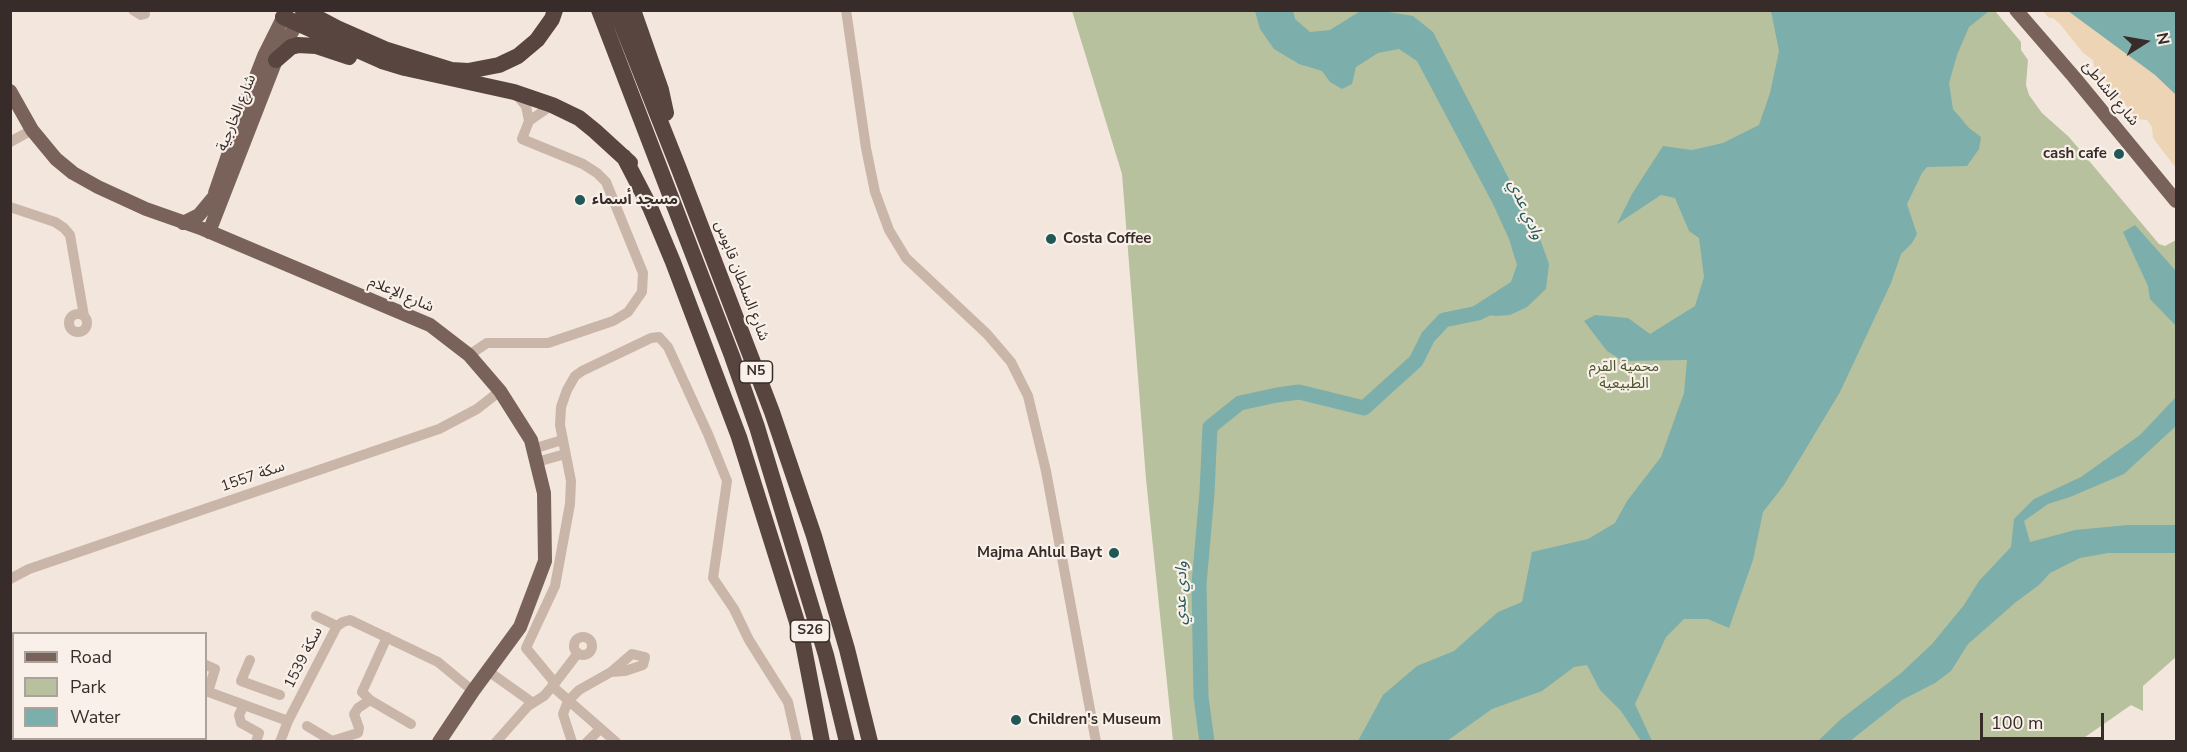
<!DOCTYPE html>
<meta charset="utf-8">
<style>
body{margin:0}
#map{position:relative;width:2187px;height:752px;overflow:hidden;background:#f2e6dd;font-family:"Nunito Sans",sans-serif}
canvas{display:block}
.frame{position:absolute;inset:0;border:12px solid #372c29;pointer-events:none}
.legend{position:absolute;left:12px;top:632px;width:195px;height:108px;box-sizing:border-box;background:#f9f1e9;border:2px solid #aba29c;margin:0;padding:8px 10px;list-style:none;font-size:18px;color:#372c29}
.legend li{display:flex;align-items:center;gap:12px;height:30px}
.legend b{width:30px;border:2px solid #aba29c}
.north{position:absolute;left:2115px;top:12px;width:60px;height:60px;-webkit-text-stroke:4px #f9f1e9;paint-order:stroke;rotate:79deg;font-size:16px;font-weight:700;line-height:24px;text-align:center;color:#372c29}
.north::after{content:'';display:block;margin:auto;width:21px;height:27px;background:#372c29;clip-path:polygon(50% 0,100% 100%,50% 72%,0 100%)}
.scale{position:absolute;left:1980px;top:713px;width:124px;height:27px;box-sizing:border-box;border:3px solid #372c29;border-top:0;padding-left:8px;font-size:18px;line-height:21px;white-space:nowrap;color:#372c29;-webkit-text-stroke:4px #f9f1e9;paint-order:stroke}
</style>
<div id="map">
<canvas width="2187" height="752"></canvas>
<div class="frame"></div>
<ul class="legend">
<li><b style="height:8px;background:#79625a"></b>Road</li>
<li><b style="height:16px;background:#b8c19d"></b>Park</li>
<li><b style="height:16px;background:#7caeac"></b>Water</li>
</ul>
<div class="north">N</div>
<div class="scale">100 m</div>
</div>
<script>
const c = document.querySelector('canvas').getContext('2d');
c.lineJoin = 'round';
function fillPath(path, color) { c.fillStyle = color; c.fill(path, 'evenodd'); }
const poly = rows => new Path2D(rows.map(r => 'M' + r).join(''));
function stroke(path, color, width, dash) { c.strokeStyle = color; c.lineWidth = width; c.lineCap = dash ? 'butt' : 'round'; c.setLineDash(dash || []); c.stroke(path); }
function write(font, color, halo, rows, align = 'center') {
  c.font = font + ' "Nunito Sans","Noto Sans Arabic",sans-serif'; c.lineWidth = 4.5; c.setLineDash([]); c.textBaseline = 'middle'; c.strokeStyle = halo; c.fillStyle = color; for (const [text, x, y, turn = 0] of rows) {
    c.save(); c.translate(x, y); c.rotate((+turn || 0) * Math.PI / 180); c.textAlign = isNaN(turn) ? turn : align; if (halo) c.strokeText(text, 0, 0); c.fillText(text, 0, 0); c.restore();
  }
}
fillPath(poly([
 [1072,11,1995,11,2021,42,2021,50,2028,60,2026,85,2029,95,2042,113,2069,137,2159,244,2165,246,2176,240,2176,657,2143,686,2143,711,2131,705,2078,742,1173,741,1146,479,1122,174]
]), '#b8c19d');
fillPath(poly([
 [2043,11,2068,11,2072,13,2155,75,2176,95,2176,168,2153,138,2152,127,2147,120,2137,119,2094,66,2093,60,2083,53,2060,24,2053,18,2049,18]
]), '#edd4b4');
fillPath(poly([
 [1362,10,1383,11,1413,16,1433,32,1540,239,1549,264,1546,289,1527,307,1510,315,1495,316,1466,311,1511,282,1517,265,1509,239,1493,204,1417,61,1399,49,1378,53,1356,67,1352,84,1342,89,1330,82,1322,71,1299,64,1274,49,1260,29,1255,11,1293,11,1295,19,1310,32,1330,30],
 [1771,11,1989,11,1969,27,1957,55,1949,83,1953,109,1969,128,1981,137,1979,149,1967,166,1927,167,1922,173,1907,204,1917,234,1912,243,1901,254,1891,283,1840,392,1784,485,1763,512,1753,560,1729,628,1708,619,1684,619,1666,637,1635,704,1652,741,1641,741,1621,711,1600,690,1587,665,1574,667,1542,691,1492,709,1447,741,1358,741,1383,695,1417,666,1454,651,1498,612,1522,602,1532,552,1588,539,1615,523,1627,501,1661,457,1684,393,1687,360,1623,361,1607,351,1584,321,1595,315,1628,318,1650,334,1695,306,1704,277,1699,238,1689,231,1675,198,1661,195,1617,224,1632,194,1663,146,1692,150,1723,143,1759,125,1770,93,1779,51],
 [2068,11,2176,11,2176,95,2155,75],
 [2135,225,2176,271,2176,326,2150,299,2148,286,2123,232],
 [2176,397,2176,426,2124,474,2070,497,2048,504,2024,521,2030,542,2075,530,2128,525,2176,525,2176,553,2108,553,2080,558,2050,573,2039,585,2016,602,1968,644,1951,671,1935,683,1902,700,1850,741,1818,741,1841,719,1900,674,1932,644,1964,605,1979,581,2011,547,2014,519,2034,499,2081,477,2140,435]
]), '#7caeac');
stroke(poly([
 [1207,742,1201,697,1199,584,1207,493,1210,427,1240,403,1277,395,1299,392,1364,408,1416,361,1428,337,1444,320,1478,313,1494,305]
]), '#7caeac', 15);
stroke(poly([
 [133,10,141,15,145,14],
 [846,10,866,148,875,192,889,230,906,258,987,334,1011,362,1028,396,1046,471,1096,742],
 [516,94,526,106,529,121],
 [10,142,32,130],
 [10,207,55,222,64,228,70,235,84,316],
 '69 323a9 9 0 1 1 18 0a9 9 0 1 1-18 0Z',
 [469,355,487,343,548,343,613,321,628,312,642,292,643,273,606,182,597,173,583,164,522,139,529,121,552,105],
 [533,449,562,440],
 [537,462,565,454],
 [10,579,29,569,439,429,477,409,500,391],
 [316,616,337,626],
 '574 646a9 9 0 1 1 18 0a9 9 0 1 1-18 0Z',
 [387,637,362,692,370,700,411,724],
 [250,660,241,681,280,695],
 [206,665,215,669,208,692],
 [488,671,533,703],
 [555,683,526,648,555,586,570,504,571,481,560,425,561,407,567,390,575,376,582,371,651,338,659,337,668,347,708,434,727,481,713,578,734,609,749,640,788,702,797,742],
 [552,686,616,742],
 [206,691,288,721],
 [244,705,239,715,241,723,259,733,256,742],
 [307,726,332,741,358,733,359,728,354,714,358,708,370,700],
 [280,742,288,721,337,626,343,622,350,620,438,662,473,691],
 [496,742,528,706,544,696,555,683,578,653],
 [572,742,563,714,568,701,579,690,611,672,632,654,645,657,643,665,625,671,611,672],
 [587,742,600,729]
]), '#cab5a9', 10);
stroke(poly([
 [2016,10,2074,77,2176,201],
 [10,91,32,130,56,159,73,173,98,187,146,209,203,229,430,325,469,355,500,391,531,440,544,493,545,561,520,627,473,691,439,742],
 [215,193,248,97,264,56,287,10],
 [183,223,199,215,214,197],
 [209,232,276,60,301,16]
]), '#79625a', 14);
stroke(poly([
 [303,10,337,28,387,50,451,70,468,71,499,65,518,56,537,40,552,19,555,10],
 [599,10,732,356,757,427,826,655,847,742],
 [616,10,679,169,772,412,814,536,847,649,870,742],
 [633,10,661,90,666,113],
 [283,17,382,61,405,68,514,92,552,105,579,118,595,131,630,163],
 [276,60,291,47,298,45,316,46,349,57],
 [624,157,650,207,673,262,739,437,802,638,822,742]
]), '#584540', 16);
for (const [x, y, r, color] of [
 [2119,154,6,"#1f5857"],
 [580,200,6,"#1f5857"],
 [1051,239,6,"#1f5857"],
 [1114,553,6,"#1f5857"],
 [1016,720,6,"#1f5857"]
]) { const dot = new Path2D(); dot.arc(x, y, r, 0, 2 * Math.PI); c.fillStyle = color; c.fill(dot); stroke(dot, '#f9f1e9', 2); }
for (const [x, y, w] of [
 [756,372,33],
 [810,631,39]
]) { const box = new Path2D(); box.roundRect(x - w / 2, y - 11, w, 22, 4.5); c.fillStyle = '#f9f1e9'; c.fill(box); stroke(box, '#372c29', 1.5); }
write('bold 14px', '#372c29', null, [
 ["N5",756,372],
 ["S26",810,631]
]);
write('15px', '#372c29', '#f9f1e9', [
 ["شارع الشاطئ",2110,94,50],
 ["شارع الخارجية",237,113,-68],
 ["شارع السلطان قابوس",741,281,69],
 ["شارع الإعلام",401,295,23],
 ["سكة 1557",253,477,-19],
 ["سكة 1539",304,658,-63]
]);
write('bold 15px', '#372c29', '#f9f1e9', [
 ["cash cafe",2107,154,"right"],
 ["مسجد أسماء",592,200],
 ["Costa Coffee",1063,239],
 ["Majma Ahlul Bayt",1102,553,"right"],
 ["Children's Museum",1028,720]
], 'left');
write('15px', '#4a552d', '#f9f1e9', [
 ["محمية القرم",1624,367],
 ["الطبيعية",1624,384]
]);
write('italic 16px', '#1f5857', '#f9f1e9', [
 ["وادي عدي",1525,210,66],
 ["وادي عدي",1182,593,-89]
]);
</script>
